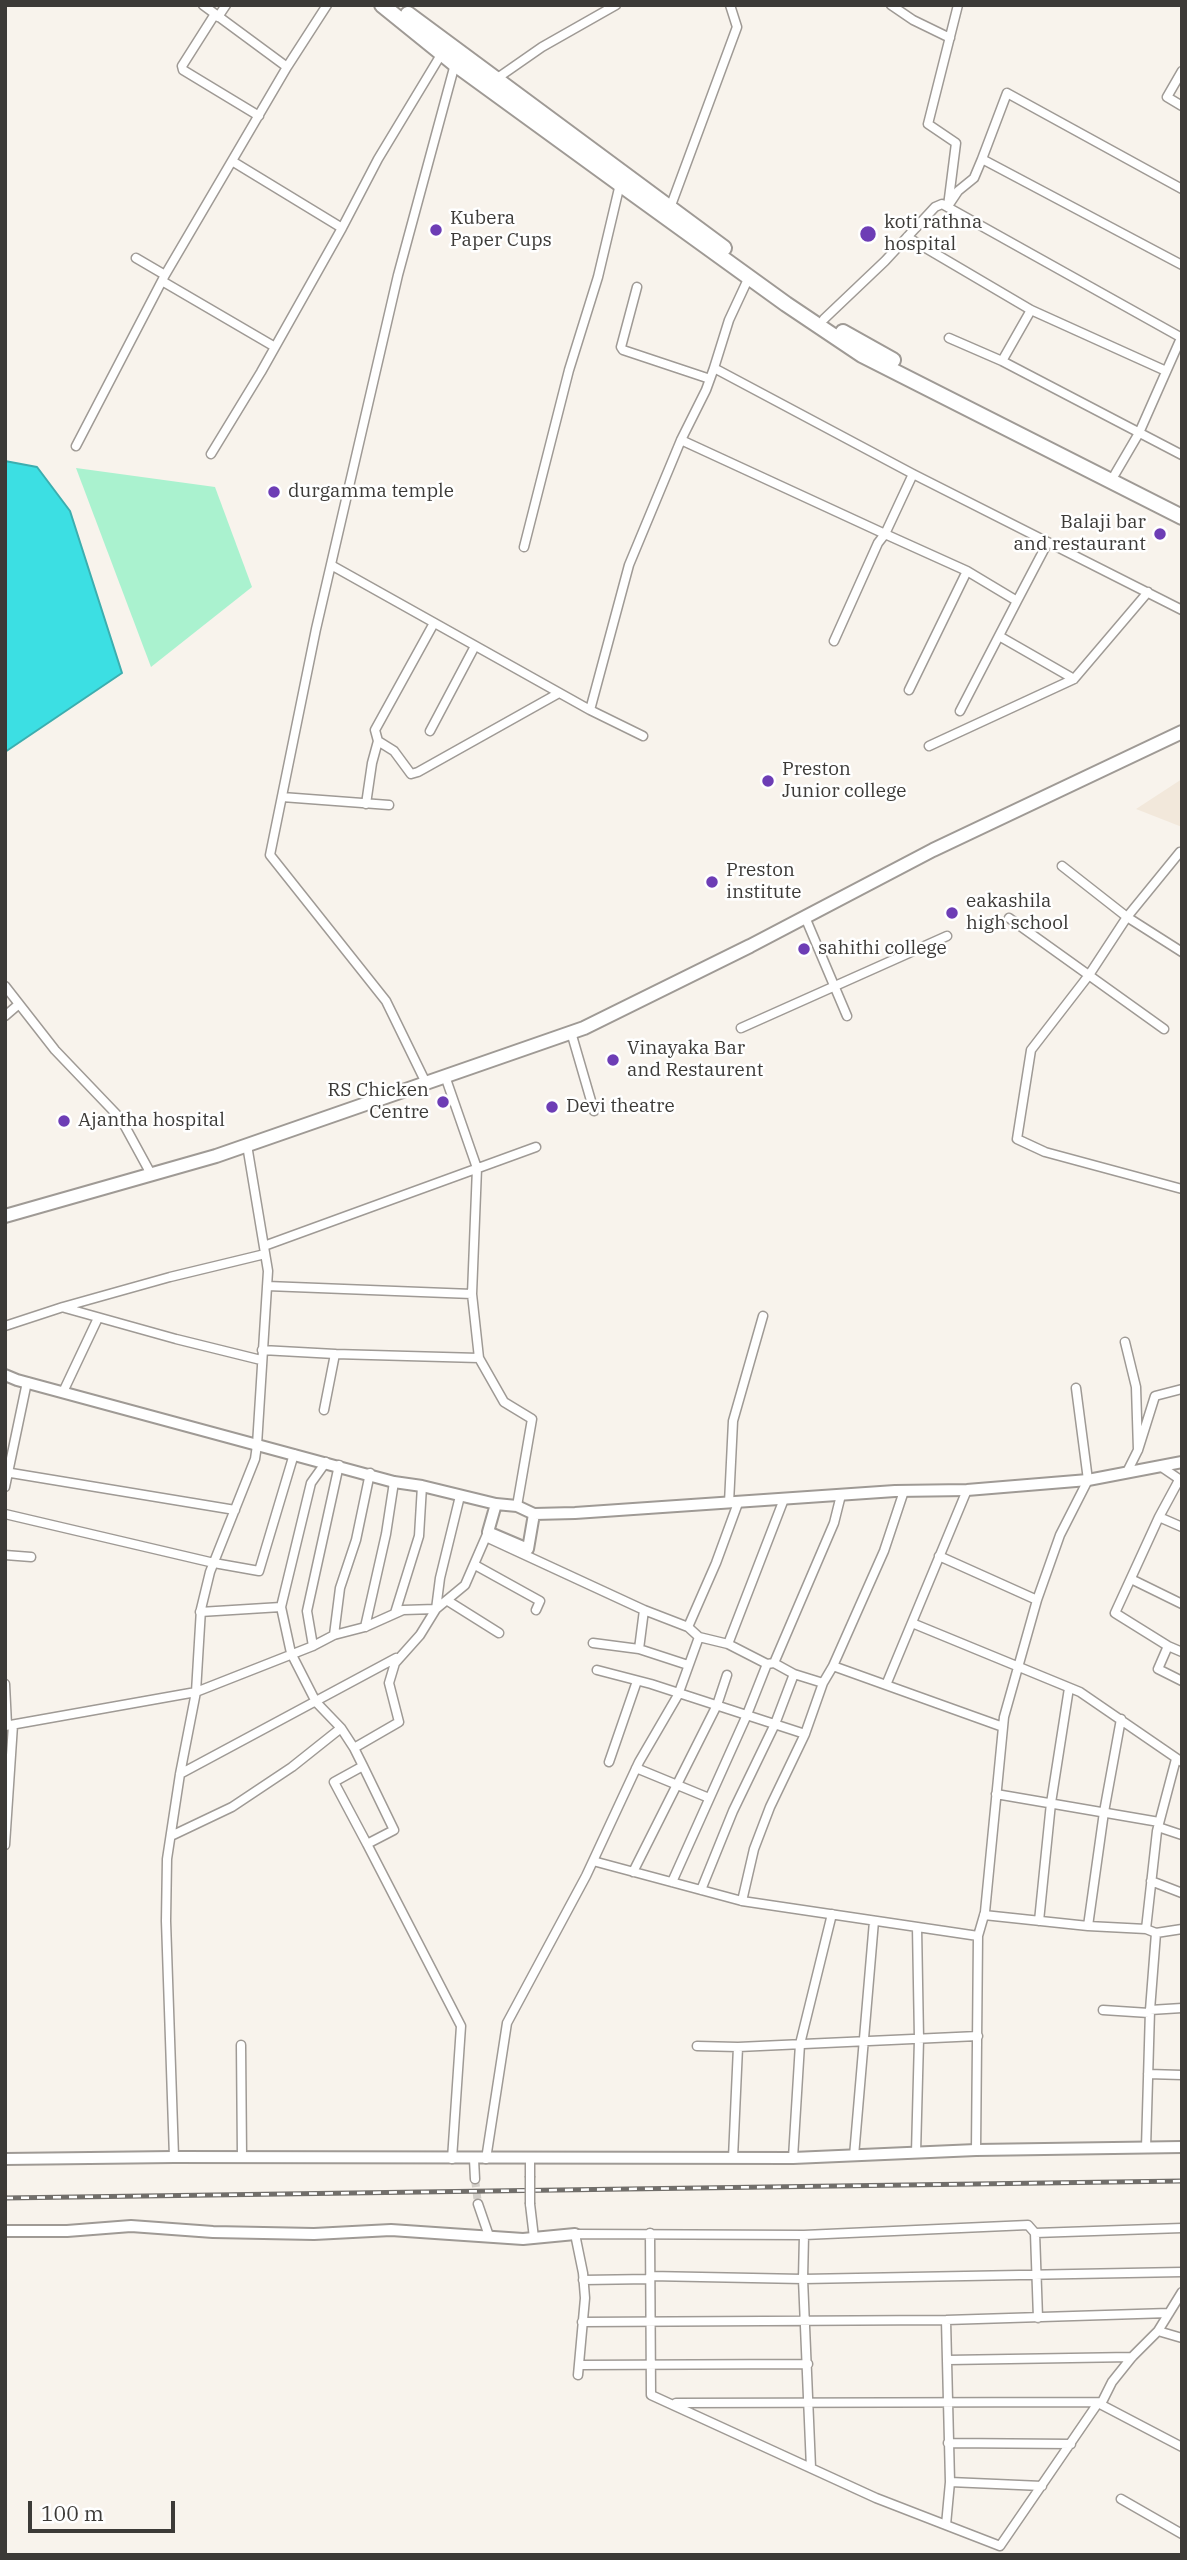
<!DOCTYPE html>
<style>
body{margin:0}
#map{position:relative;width:1187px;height:2560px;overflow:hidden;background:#f8f3ec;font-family:"IBM Plex Serif",serif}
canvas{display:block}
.frame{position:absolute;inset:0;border:7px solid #3c3a37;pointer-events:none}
.scale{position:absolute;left:28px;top:2501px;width:147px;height:32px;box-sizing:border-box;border:4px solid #3c3a37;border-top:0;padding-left:9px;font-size:21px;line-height:24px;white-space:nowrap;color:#3c3a37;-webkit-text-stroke:5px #fff;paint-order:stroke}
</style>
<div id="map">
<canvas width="1187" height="2560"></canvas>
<div class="frame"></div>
<div class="scale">100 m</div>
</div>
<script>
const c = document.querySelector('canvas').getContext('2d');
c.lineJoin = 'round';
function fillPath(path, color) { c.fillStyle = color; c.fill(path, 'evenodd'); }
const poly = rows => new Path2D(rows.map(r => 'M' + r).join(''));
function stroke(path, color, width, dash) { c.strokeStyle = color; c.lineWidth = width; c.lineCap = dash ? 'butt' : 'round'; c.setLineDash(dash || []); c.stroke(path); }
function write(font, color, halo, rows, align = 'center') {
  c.font = font + ' "IBM Plex Serif",serif'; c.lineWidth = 5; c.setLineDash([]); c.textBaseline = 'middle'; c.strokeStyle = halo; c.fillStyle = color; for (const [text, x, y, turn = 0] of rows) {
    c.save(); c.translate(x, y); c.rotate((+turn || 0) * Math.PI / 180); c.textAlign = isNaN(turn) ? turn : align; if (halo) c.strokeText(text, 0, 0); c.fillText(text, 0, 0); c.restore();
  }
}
fillPath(poly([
 [1182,779,1182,827,1136,809]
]), '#f2e8db');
fillPath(poly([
 [76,468,215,487,252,587,151,667]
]), '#aaf2cf');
const water = poly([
 [5,461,37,467,70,511,122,673,5,752,5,461]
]);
fillPath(water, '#3cdfe3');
stroke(water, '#3caeaf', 2);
stroke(poly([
 [475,2179,478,2204]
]), '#d2cec8', 8, [8, 4]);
const street = poly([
 [203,5,287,67],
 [891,5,913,20,950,38],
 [958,5,928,124,956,143,948,206,958,191,974,178,982,159,1182,265],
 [215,14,182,66,183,70,259,116],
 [218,17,226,5],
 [1182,71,1167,97,1182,106],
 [496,79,542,47,616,5],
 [982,159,1007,93,1182,189],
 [232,161,342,228],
 [670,208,737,27,730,5],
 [907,237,1031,310,1166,371],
 [136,258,165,275,287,67,327,5],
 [749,277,729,320,714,368,913,474,1182,610],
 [162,281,275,347],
 [637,287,621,347,623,350,710,379],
 [824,319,885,261,935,207,942,204,1182,338],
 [949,338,1002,361,1182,455],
 [1002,361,1031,310],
 [681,440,885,534,913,474],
 [76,446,165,275],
 [211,454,261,372,342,228,378,159,442,53],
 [1115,474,1139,433,1181,338],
 [524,547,569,370,598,277,620,184],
 [331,565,590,710,643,736],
 [999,636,1074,679],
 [834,641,878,543,885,534,967,571,1017,601,1048,542],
 [909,690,967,571],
 [590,710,629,565,681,440,706,390,714,368],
 [960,711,1017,601],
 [430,731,475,646],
 [378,741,375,730,434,623],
 [929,746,1074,679,1148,592],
 [282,797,389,805],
 [366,804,372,763,378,741,394,751,411,774,418,772,559,693],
 [1180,852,1127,917,1089,975,1031,1050,1017,1139,1045,1152,1182,1189],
 [1062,866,1127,917,1182,952],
 [805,917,847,1016],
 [1009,918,1164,1029],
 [5,986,55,1050,121,1119,151,1174],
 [5,1016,19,1004],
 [741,1028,947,936],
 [571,1032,594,1111],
 [445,1076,477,1168,472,1294,479,1358,504,1402,532,1419,517,1506],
 [426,1083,386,1001,270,855,316,629,398,275,455,64],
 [264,1246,536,1147],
 [267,1286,472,1294],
 [65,1308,176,1339,261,1360],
 [5,1326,63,1307,170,1277,265,1254],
 [1125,1342,1136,1387,1138,1450],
 [262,1350,335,1354,479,1358],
 [63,1392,98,1318],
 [324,1410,335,1354],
 [1160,1466,1182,1481],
 [5,1472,235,1510],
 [1127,1472,1138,1450,1155,1396,1182,1389],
 [1179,1480,1159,1517,1182,1527],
 [5,1487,27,1382],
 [729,1503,733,1421,763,1316],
 [5,1514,214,1563,259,1571,294,1454],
 [1159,1517,1115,1613,1168,1646,1182,1652],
 [486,1537,644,1610],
 [5,1555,31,1557],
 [939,1556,1037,1600],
 [475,1565,540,1601,536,1610],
 [1131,1579,1182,1604],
 [448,1601,499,1633],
 [281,1607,291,1653,316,1702,341,1728,354,1748],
 [200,1612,281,1607,311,1483,326,1462],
 [395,1613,419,1536,422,1486],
 [912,1623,1080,1692,1182,1762],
 [365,1627,386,1534,394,1482],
 [334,1635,340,1588,356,1540,370,1473],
 [699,1637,728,1644,767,1664,774,1663,794,1674,823,1683,833,1666,1003,1727],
 [593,1643,639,1649,688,1665],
 [728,1644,784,1499],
 [313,1646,307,1611,339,1465],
 [1168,1646,1158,1669,1182,1681],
 [639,1649,644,1610,688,1627],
 [774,1663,834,1523,841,1495],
 [833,1666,884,1551,904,1491],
 [597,1670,651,1684,805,1734,823,1683],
 [5,1684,7,1725],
 [886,1685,967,1490],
 [1121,1719,1104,1812,1088,1926,1146,1929],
 [5,1726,196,1692,313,1646,334,1635,365,1627,403,1610,436,1609,465,1585,488,1532],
 [609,1762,637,1681],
 [363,1766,334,1782,367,1844,394,1830,363,1766,354,1748,399,1722,389,1683,395,1663,420,1635,436,1609,440,1578,460,1496],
 [636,1768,709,1798],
 [180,1774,396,1658],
 [996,1794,1159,1822],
 [1158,1827,1182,1835],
 [171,1836,232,1807,292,1767,341,1728],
 [367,1844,461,2026,452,2159],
 [5,1845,13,1725],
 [593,1861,742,1901,754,1849,770,1807,805,1734],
 [633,1872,717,1705,727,1675],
 [1151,1881,1182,1893],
 [672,1882,746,1717,767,1664],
 [701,1890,733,1811,775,1724,794,1674],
 [742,1901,978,1936],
 [984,1915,1088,1926],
 [1039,1921,1051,1803,1069,1688],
 [1156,1933,1182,1929],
 [1103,2010,1149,2013],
 [1150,2010,1182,2008],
 [241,2045,242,2157],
 [697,2046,738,2047,978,2036],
 [1148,2074,1182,2075],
 [1146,2148,1150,2010,1156,1933,1146,1929,1157,1831,1176,1759],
 [976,2150,978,1936,985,1912,1004,1717,1037,1600,1060,1535,1088,1480,1076,1388],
 [916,2153,919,2039,917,1927],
 [854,2156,874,1921],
 [174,2157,166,1921,167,1859,180,1774,196,1692,201,1609,210,1572,255,1459,257,1445,268,1271,247,1145],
 [733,2158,738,2047],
 [793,2158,800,2044,832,1914],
 [474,2159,475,2179],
 [486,2159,507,2023,586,1876,639,1762,678,1695,699,1637,688,1627,716,1563,738,1503],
 [530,2159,530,2176],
 [478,2204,489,2236],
 [530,2204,534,2238],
 [650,2233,651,2395,876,2498,1000,2546,1098,2403,1102,2402,1112,2382,1132,2357,1158,2331,1182,2292],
 [1035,2233,1038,2318],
 [804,2235,803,2279,811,2468],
 [583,2280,650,2279,650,2276,803,2279,1182,2272],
 [946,2320,950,2482,946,2525],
 [582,2322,946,2320,1169,2313],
 [1158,2331,1182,2338],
 [948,2360,1132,2357],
 [580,2365,808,2364],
 [578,2375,585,2298,583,2273,575,2234,804,2235,1028,2225,1035,2233,1182,2228],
 [676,2403,1101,2402],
 [1098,2403,1182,2447],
 [948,2443,1071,2444],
 [950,2482,1042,2486],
 [1121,2499,1182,2534]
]);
const secondary = poly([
 [5,1375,17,1380,394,1482,422,1486,496,1504],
 [534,1514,528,1549,488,1532,496,1504,517,1506,534,1514,575,1513,895,1491,967,1490,1088,1480,1182,1462],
 [5,2159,174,2157,793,2158,976,2150,1182,2147],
 [5,2231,67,2231,131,2226,213,2232,314,2234,391,2230,523,2239,575,2234]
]);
const primary = poly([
 [5,1216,216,1156,584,1028,750,946,933,850,1182,732]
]);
const highway = poly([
 [382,5,455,64,620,184,786,304,862,355,1182,517],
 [408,14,724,248],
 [843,332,893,360]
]);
stroke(street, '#9f9a95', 11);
stroke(secondary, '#9f9a95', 14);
stroke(primary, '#9f9a95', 16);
stroke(highway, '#9f9a95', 18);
stroke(street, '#fff', 8);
stroke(secondary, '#fff', 10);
stroke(primary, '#fff', 12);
stroke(highway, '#fff', 14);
const rail = poly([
 [5,2198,1182,2181]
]);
stroke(rail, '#716e6a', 5);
stroke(rail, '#fff', 2.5, [8]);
const streetBridge = poly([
 [530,2204,530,2176]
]);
stroke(streetBridge, '#9f9a95', 11, []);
stroke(streetBridge, '#fff', 8);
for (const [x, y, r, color] of [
 [436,230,7,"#6d3db5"],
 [868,234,9,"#6d3db5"],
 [274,492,7,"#6d3db5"],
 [1160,534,7,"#6d3db5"],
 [768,781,7,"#6d3db5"],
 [712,882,7,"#6d3db5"],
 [952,913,7,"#6d3db5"],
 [804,949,7,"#6d3db5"],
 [613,1060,7,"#6d3db5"],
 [443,1102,7,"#6d3db5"],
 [552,1107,7,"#6d3db5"],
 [64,1121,7,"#6d3db5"]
]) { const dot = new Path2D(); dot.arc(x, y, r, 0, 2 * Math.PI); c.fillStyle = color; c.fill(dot); stroke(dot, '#fff', 2.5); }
write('19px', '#3c3a37', '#fff', [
 ["Kubera",450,219],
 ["Paper Cups",450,241],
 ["koti rathna",884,223],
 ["hospital",884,245],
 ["durgamma temple",288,492],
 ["Balaji bar",1146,523,"right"],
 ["and restaurant",1146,545,"right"],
 ["Preston",782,770],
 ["Junior college",782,792],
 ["Preston",726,871],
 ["institute",726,893],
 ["eakashila",966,902],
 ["high school",966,924],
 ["sahithi college",818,949],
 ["Vinayaka Bar",627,1049],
 ["and Restaurent",627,1071],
 ["RS Chicken",429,1091,"right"],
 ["Centre",429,1113,"right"],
 ["Devi theatre",566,1107],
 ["Ajantha hospital",78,1121]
], 'left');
</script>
